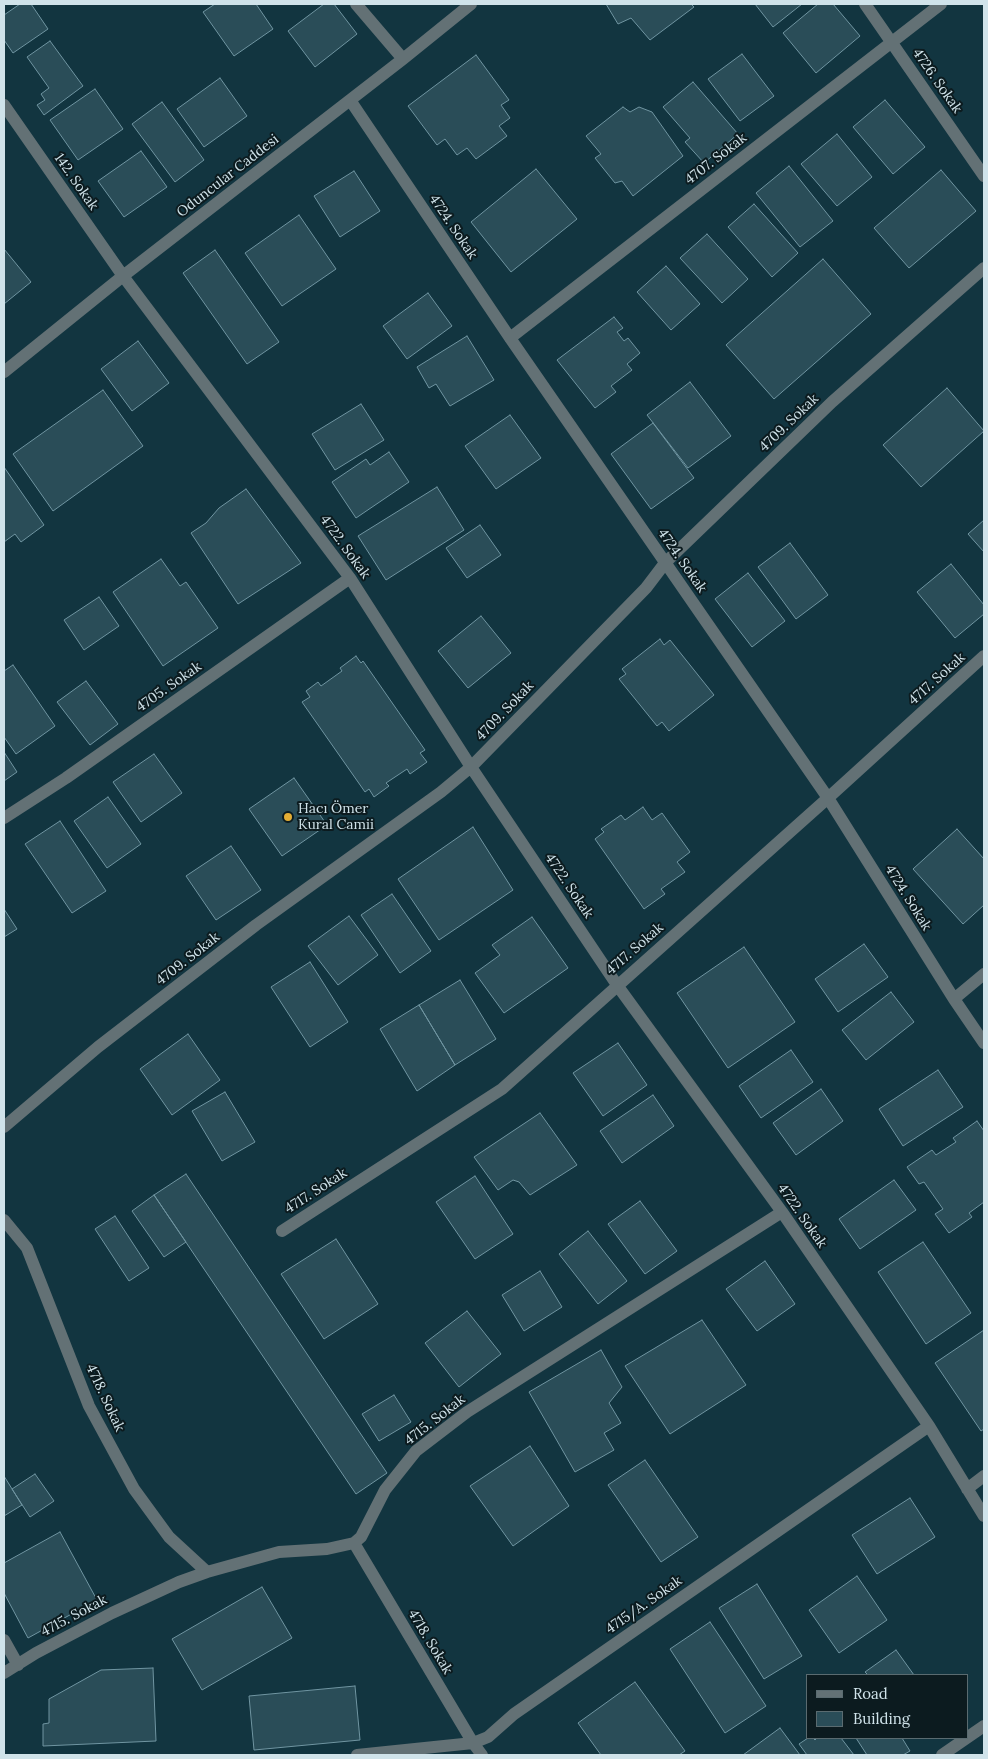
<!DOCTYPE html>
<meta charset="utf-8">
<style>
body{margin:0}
#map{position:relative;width:988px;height:1759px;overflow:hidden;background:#123540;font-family:Lora,serif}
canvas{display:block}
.frame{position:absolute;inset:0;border:5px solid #d0e3ea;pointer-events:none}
.legend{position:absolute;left:806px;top:1674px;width:162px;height:65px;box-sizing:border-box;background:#0c1b1f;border:1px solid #5a6b70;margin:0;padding:6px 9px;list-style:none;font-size:15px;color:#d0e3ea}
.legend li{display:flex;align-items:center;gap:10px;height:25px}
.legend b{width:25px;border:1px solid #5a6b70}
</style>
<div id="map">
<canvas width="988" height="1759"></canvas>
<div class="frame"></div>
<ul class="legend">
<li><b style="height:6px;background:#637175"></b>Road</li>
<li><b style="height:14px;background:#2a4d58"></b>Building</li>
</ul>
</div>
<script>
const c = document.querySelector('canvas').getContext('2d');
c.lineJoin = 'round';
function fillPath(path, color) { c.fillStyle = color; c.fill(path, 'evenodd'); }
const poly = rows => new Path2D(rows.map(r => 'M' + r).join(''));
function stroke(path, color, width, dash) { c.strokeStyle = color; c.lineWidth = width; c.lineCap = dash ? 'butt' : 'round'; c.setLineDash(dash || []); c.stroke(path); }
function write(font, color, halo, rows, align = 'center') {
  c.font = font + ' Lora,serif'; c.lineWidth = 4; c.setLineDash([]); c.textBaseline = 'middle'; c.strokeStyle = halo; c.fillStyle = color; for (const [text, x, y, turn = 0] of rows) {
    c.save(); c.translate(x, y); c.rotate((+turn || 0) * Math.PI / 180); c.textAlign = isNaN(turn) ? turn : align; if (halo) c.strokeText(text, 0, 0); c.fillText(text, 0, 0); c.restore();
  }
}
const building = poly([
 [20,4,31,4,48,29,13,53,4,40,4,15,20,4],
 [215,4,256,4,273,29,234,56,203,12,215,4],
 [324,4,334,4,357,34,315,67,288,31,324,4],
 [606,4,691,4,694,7,650,40,631,18,618,24,606,4],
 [755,4,802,4,773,27,755,4],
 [818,4,833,4,860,36,816,73,783,33,818,4],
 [50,41,83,86,44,115,37,105,45,100,41,94,49,88,27,57,50,41],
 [742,54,774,96,740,121,708,79,742,54],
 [476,55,509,100,501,105,510,118,499,126,507,136,476,159,467,148,457,155,445,139,437,145,408,106,476,55],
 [220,78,247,116,204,147,177,109,220,78],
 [693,82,738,134,704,163,685,142,690,138,663,107,693,82],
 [95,89,123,129,78,160,50,120,95,89],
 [885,100,925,147,893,174,853,127,885,100],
 [162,102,204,160,175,182,132,124,162,102],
 [623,107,630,112,639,107,652,112,683,156,633,196,622,181,615,183,595,158,601,154,586,136,623,107],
 [837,134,872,177,837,206,801,164,837,134],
 [141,151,167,187,124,217,98,181,141,151],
 [789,166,833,221,800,247,756,193,789,166],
 [536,169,577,219,511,272,471,222,536,169],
 [941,170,976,211,909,268,874,228,941,170],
 [354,171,380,211,340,237,314,196,354,171],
 [754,204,798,253,772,277,728,227,754,204],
 [299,215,336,269,282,306,245,253,299,215],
 [707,234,748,279,722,303,680,258,707,234],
 [4,249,31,282,4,304,4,249],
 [215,250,279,342,247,364,183,273,215,250],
 [823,259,871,314,774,399,726,345,823,259],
 [666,266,700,304,671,330,637,292,666,266],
 [428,293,452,326,407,359,383,326,428,293],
 [614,317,623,328,617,332,624,341,628,338,640,353,627,364,632,370,611,386,616,392,595,408,557,360,614,317],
 [467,336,494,380,450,406,436,384,429,388,417,367,467,336],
 [138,341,169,383,132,411,101,369,138,341],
 [690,382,731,436,688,468,647,415,690,382],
 [947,388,984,431,921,487,883,445,947,388],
 [103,390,143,446,53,511,13,454,103,390],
 [361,404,384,440,335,470,312,434,361,404],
 [510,415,541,458,496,489,465,446,510,415],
 [653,423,694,478,651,509,611,454,653,423],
 [389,452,409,482,356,518,332,482,366,459,370,465,389,452],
 [4,467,44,525,21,542,15,534,4,542,4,467],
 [437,487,464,530,386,580,358,536,437,487],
 [246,489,301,563,238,604,191,533,206,523,219,508,246,489],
 [984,520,984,552,968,534,984,520],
 [480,525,501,555,467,578,446,548,480,525],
 [790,543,828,595,796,619,758,567,790,543],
 [161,559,180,586,186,582,218,628,163,666,113,592,161,559],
 [951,564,984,605,984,614,955,638,917,592,951,564],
 [748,573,785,621,752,647,715,599,748,573],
 [99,597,119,626,84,650,64,620,99,597],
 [481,616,511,653,468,688,438,651,481,616],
 [660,639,664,645,670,640,714,695,669,731,662,722,657,726,619,679,626,674,622,669,660,639],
 [356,656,361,663,363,661,425,750,420,753,427,762,410,774,407,769,386,783,389,786,374,797,369,789,365,792,302,702,310,697,306,691,318,682,321,686,342,671,340,668,356,656],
 [13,665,55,726,16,754,4,737,4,671,13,665],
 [86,681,118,724,90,745,57,702,86,681],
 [4,752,17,772,4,781,4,752],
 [154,754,182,793,141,822,113,782,154,754],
 [294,778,327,825,282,856,249,809,294,778],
 [108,797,141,844,107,868,74,821,108,797],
 [643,807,652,820,662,813,690,852,677,862,685,872,661,889,665,894,644,909,595,839,604,832,601,829,621,815,625,820,643,807],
 [60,821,106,891,72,913,25,844,60,821],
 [473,827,513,890,439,940,398,879,473,827],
 [957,829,984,859,984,905,963,924,913,869,957,829],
 [231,846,261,890,216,920,186,876,231,846],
 [392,894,431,951,400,973,361,915,392,894],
 [4,909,17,929,4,937,4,909],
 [349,916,378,955,338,985,308,946,349,916],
 [532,917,568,968,504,1013,475,973,500,955,492,945,532,917],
 [864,944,888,977,838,1012,815,979,864,944],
 [744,947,795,1022,728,1068,677,993,744,947],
 [310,962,348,1022,310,1047,271,987,310,962],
 [460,980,496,1039,455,1065,419,1005,460,980],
 [891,992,914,1022,866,1060,842,1030,891,992],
 [419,1005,455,1065,417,1091,380,1029,419,1005],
 [188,1034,220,1080,172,1115,140,1069,188,1034],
 [618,1043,647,1085,603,1116,573,1073,618,1043],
 [791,1050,813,1082,761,1118,739,1086,791,1050],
 [938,1070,963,1107,903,1146,879,1109,938,1070],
 [821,1089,843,1121,796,1155,773,1123,821,1089],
 [225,1092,255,1142,222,1161,192,1111,225,1092],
 [653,1095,674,1126,622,1163,600,1131,653,1095],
 [540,1113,577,1165,530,1195,519,1182,513,1180,498,1190,474,1157,540,1113],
 [977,1121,984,1131,984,1202,969,1213,972,1217,949,1233,935,1214,943,1209,924,1182,919,1184,907,1167,932,1150,936,1155,956,1142,953,1138,977,1121],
 [186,1174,387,1473,356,1494,154,1195,186,1174],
 [475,1176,513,1234,475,1259,436,1202,475,1176],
 [894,1180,916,1210,860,1249,839,1219,894,1180],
 [154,1195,186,1242,164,1257,132,1211,154,1195],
 [640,1201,677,1251,645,1274,608,1224,640,1201],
 [115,1216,149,1268,129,1281,95,1229,115,1216],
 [588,1231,627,1281,598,1304,559,1254,588,1231],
 [336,1239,378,1304,324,1339,281,1274,336,1239],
 [923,1242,971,1313,926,1344,878,1272,923,1242],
 [765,1261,795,1304,757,1331,726,1289,765,1261],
 [540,1271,562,1307,524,1331,502,1295,540,1271],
 [467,1311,501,1354,459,1387,425,1343,467,1311],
 [702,1320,746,1385,670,1434,625,1366,702,1320],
 [984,1330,984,1429,981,1431,935,1363,984,1330],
 [601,1350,622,1387,609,1403,621,1423,604,1433,614,1450,575,1472,529,1392,601,1350],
 [394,1395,411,1422,379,1441,362,1414,394,1395],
 [530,1446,569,1506,513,1546,470,1486,530,1446],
 [645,1460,698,1537,661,1562,608,1485,645,1460],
 [35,1474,54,1501,30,1517,12,1489,35,1474],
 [4,1476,22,1505,4,1516,4,1476],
 [910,1498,935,1537,877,1574,852,1535,910,1498],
 [60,1532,97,1600,28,1638,4,1593,4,1563,60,1532],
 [857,1576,887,1620,839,1653,809,1610,857,1576],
 [757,1584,802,1656,764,1679,719,1608,757,1584],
 [262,1587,292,1638,202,1690,172,1639,262,1587],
 [710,1622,766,1706,725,1733,670,1649,710,1622],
 [896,1650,914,1675,868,1675,865,1672,896,1650],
 [153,1668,156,1741,43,1746,43,1724,49,1723,49,1699,101,1670,153,1668],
 [635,1682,685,1751,679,1755,601,1755,578,1723,635,1682],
 [355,1686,360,1740,254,1750,249,1696,355,1686],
 [780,1728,800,1755,743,1755,780,1728],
 [808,1738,813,1738,815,1740,817,1738,841,1738,854,1755,807,1755,799,1744,808,1738],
 [856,1738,902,1738,910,1751,903,1755,867,1755,856,1738]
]);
fillPath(building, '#2a4d58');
stroke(building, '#7095a1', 1);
stroke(poly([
 [356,4,403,59],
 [865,4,984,176],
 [350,100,510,338,828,798,954,999,984,1043],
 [4,105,123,276,350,578,471,767,617,985,782,1212,929,1426,984,1516],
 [510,338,941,4],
 [4,372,123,276,403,59,471,4],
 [4,818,66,778,350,578],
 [954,999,984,974],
 [4,1127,98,1047,256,925,441,792,471,767,646,588,665,563,832,402,984,268],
 [4,1220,27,1248,89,1406,134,1489,169,1537,207,1572],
 [282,1231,502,1089,828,798,984,656],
 [967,1489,984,1476],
 [354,1543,473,1743,482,1755],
 [4,1640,18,1665],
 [4,1673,36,1653,112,1613,179,1582,207,1572,279,1552,327,1549,354,1543,361,1537,385,1490,416,1451,467,1412,782,1212],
 [357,1755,473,1743,488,1737,514,1714,929,1426],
 [942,1755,984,1726]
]), '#637175', 12);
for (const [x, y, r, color] of [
 [288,817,5,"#e4ae35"]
]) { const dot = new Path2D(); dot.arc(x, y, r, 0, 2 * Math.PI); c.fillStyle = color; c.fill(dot); stroke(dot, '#0c1b1f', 2); }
write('14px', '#d0e3ea', '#0c1b1f', [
 ["4726. Sokak",937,81,55],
 ["4707. Sokak",716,159,-38],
 ["Oduncular Caddesi",228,176,-38],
 ["142. Sokak",76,182,55],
 ["4724. Sokak",453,227,56],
 ["4709. Sokak",789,423,-44],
 ["4722. Sokak",345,547,54],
 ["4724. Sokak",682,561,55],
 ["4717. Sokak",937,679,-42],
 ["4705. Sokak",169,687,-35],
 ["4709. Sokak",505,711,-46],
 ["4722. Sokak",569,886,56],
 ["4724. Sokak",908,898,58],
 ["4717. Sokak",635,949,-41],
 ["4709. Sokak",188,959,-38],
 ["4717. Sokak",316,1191,-33],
 ["4722. Sokak",802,1216,55],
 ["4718. Sokak",105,1398,65],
 ["4715. Sokak",435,1420,-38],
 ["4715/A. Sokak",644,1605,-35],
 ["4715. Sokak",74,1616,-28],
 ["4718. Sokak",430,1642,59]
]);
write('14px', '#d0e3ea', '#0c1b1f', [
 ["Hacı Ömer",298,809],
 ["Kural Camii",298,825]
], 'left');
</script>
